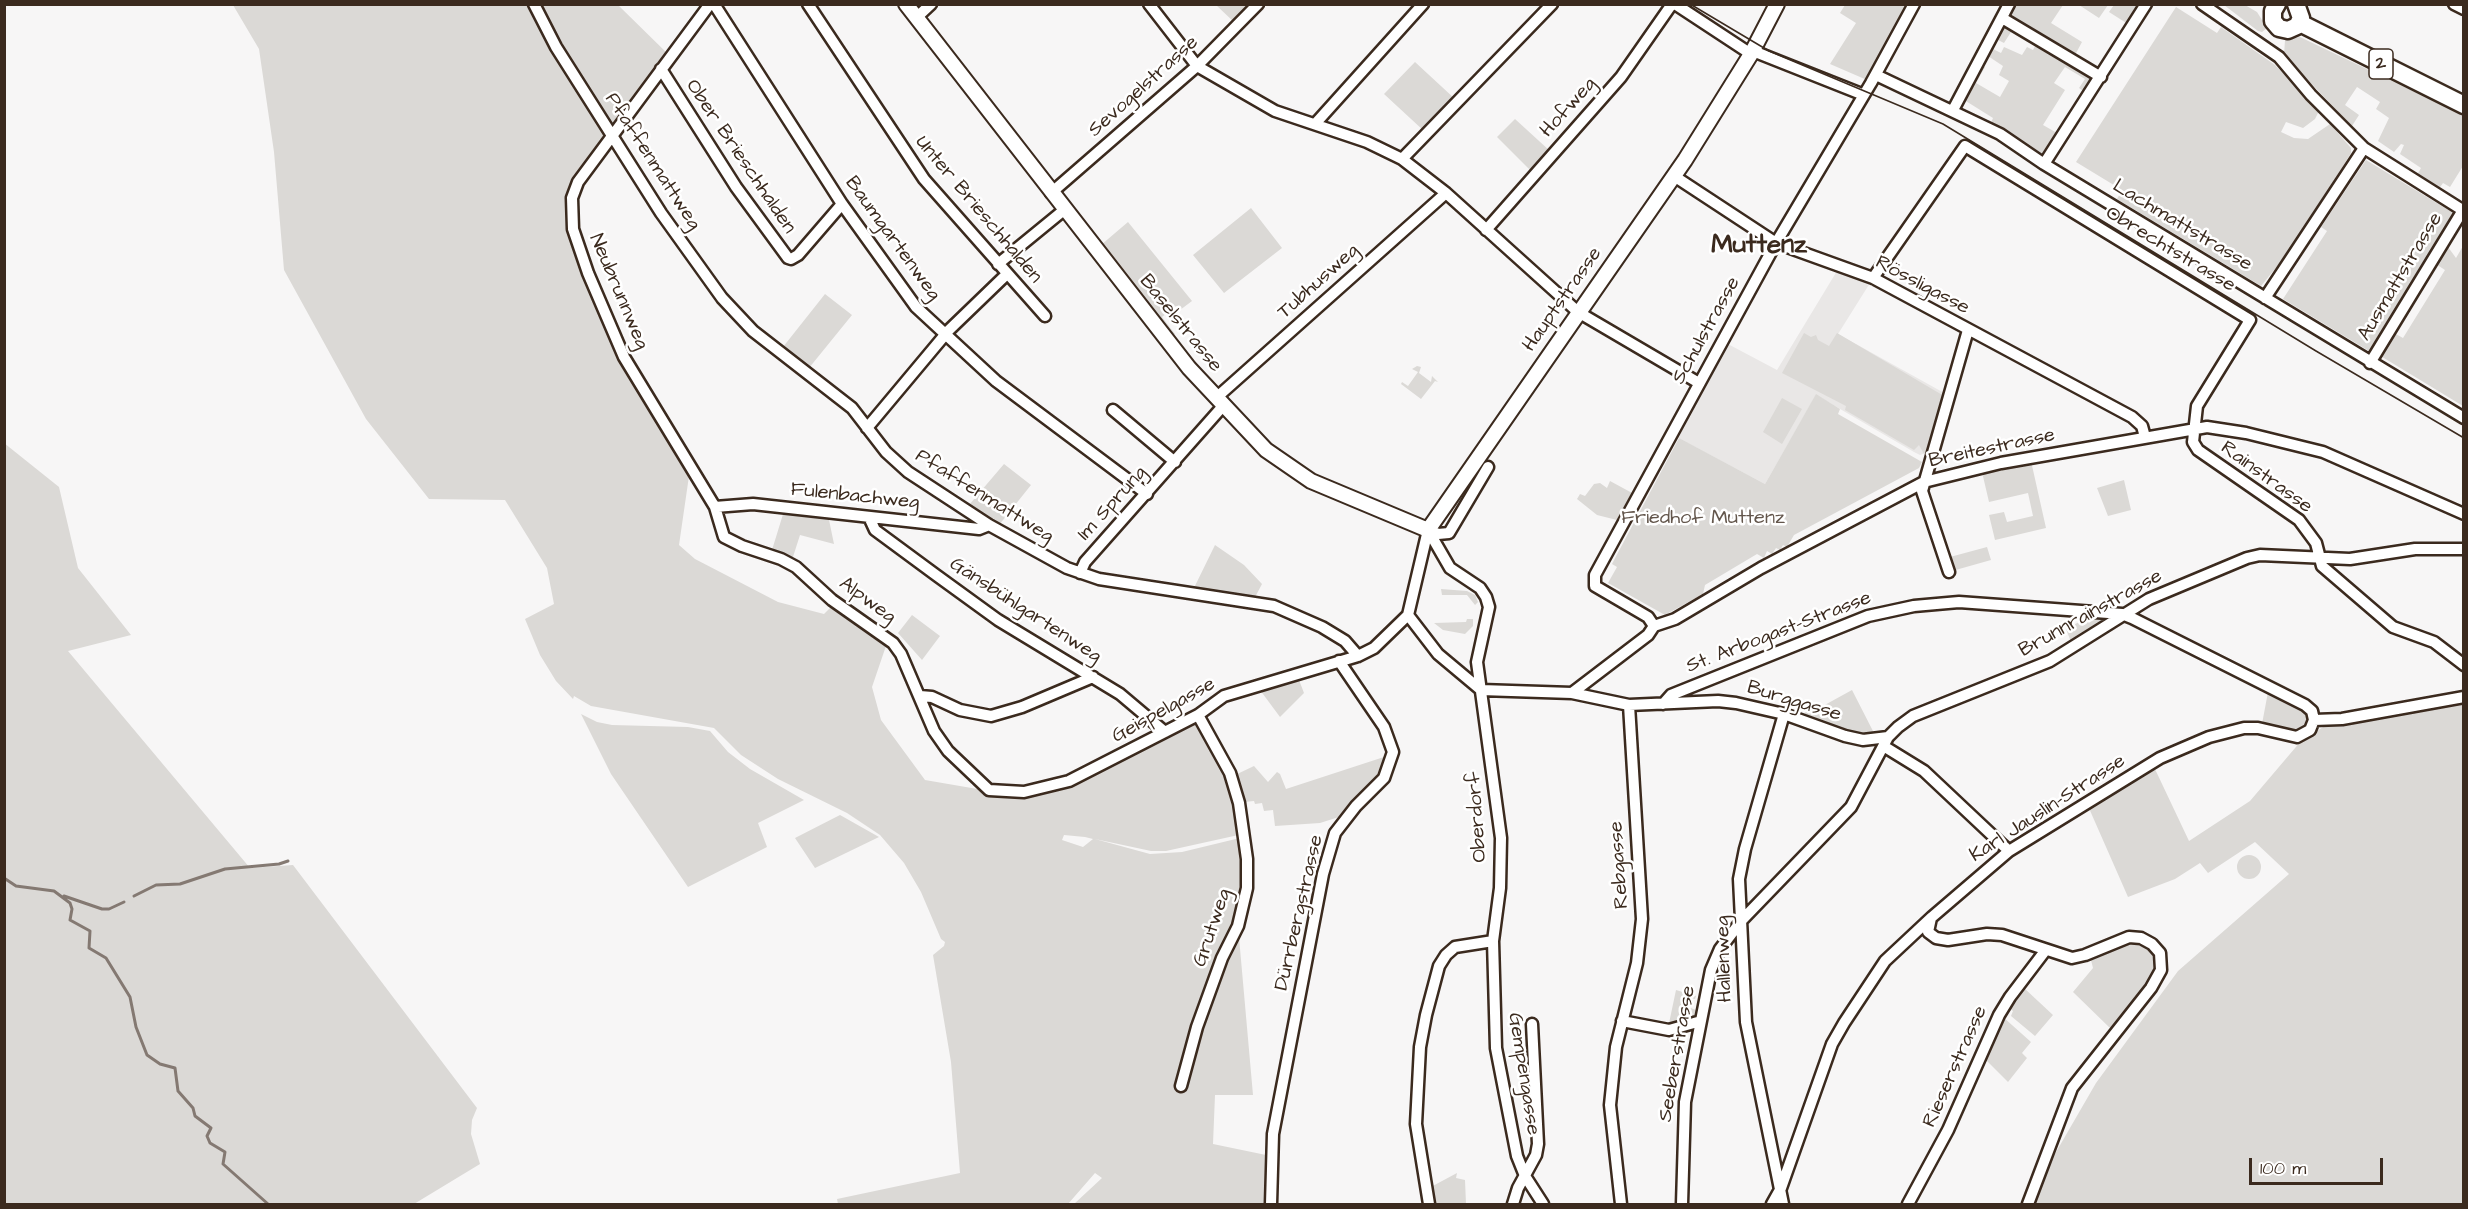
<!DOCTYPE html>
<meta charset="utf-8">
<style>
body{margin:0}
#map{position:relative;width:2468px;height:1209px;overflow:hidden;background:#f7f6f6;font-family:"Architects Daughter",sans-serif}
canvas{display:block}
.frame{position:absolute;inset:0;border:6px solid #3b2a1e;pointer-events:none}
.scale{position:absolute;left:2249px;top:1158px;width:134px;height:27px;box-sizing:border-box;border:3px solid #3b2a1e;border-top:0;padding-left:8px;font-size:18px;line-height:21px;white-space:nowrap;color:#3b2a1e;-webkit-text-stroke:4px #fff;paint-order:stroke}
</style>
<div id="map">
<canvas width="2468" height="1209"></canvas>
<div class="frame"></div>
<div class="scale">100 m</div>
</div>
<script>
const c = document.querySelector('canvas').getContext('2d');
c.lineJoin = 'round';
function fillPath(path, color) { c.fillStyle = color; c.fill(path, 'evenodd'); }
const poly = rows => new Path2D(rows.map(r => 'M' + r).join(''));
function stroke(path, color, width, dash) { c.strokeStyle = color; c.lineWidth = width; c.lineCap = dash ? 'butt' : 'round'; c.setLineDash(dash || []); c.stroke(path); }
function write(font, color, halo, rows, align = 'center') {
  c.font = font + ' "Architects Daughter",sans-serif'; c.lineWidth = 5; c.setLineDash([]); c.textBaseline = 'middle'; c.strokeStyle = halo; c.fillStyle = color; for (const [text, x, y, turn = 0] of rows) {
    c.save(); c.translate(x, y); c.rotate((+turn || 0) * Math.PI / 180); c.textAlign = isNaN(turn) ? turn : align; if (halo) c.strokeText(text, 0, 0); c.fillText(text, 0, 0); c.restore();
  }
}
fillPath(poly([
 [1837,271,1870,283,1838,334,1946,394,1928,452,1920,455,1914,452,1816,395,1765,484,1676,437,1726,343,1777,370]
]), '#e9e7e6');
fillPath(poly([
 [233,5,618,5,670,56,582,173,571,214,624,357,620,364,689,476,679,545,695,559,778,602,824,614,832,606,887,643,872,687,881,720,925,780,989,791,1054,786,1198,715,1230,773,1243,834,1166,851,1151,851,1095,839,1150,854,1182,852,1244,837,1247,862,1238,926,1253,1095,1215,1095,1213,1144,1266,1155,1265,1204,1074,1204,1102,1178,1095,1173,1068,1204,838,1204,837,1199,960,1173,951,1062,933,955,944,946,945,942,941,939,921,892,904,863,880,835,847,813,778,779,741,755,714,728,591,706,574,696,573,699,556,681,540,655,525,619,554,604,547,568,505,500,429,499,366,419,284,270,274,152,259,49],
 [1064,835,1085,837,1093,839,1083,847,1062,840],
 [1216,5,1253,5,1235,23],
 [1845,5,1908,5,1867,80,1830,64,1856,23,1840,13],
 [2013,5,2063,5,2051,23,2082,42,2075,55,2010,20,2009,12],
 [2079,5,2108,5,2099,18],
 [2114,5,2144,5,2131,26,2109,12],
 [2224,5,2245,5,2257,12,2267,28,2262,32,2258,31],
 [2176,7,2217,33,2221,27,2275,65,2319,111,2315,119,2303,128,2286,122,2281,132,2294,138,2308,139,2330,124,2351,148,2351,153,2313,214,2283,259,2261,286,2117,199,2122,190,2076,162],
 [2006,25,2031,39,2029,43,2011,32,2004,43,1996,39],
 [2300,37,2463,115,2463,166,2450,187,2443,183,2438,190,2417,175,2421,168,2400,154,2404,145,2401,144,2394,152,2378,141,2389,118,2376,109,2380,102,2357,87,2345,105,2359,115,2352,126,2284,55,2285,40],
 [2036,44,2094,80,2086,93,2079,88,2085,79,2065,67,2054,83,2065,90,2043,125,2057,133,2073,108,2075,110,2046,156,1991,123,1993,118,1961,98,1980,66,1985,67,1976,83,2000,97,2009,81,1999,75,2003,66,1985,54,1989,47,2001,53,2004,47,2022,55,2027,47,2033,50],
 [1415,62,1455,99,1424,131,1384,94],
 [1515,119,1550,151,1531,171,1497,137],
 [2366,160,2455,214,2369,351,2283,299,2327,231,2321,227],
 [1251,208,1282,248,1224,293,1193,255],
 [1128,222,1192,301,1180,310,1176,306,1162,317,1175,334,1170,337,1101,245],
 [2463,246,2463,406,2379,355,2394,333,2403,338,2445,270,2436,264,2448,247,2456,258],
 [825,294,852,315,809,368,783,347],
 [1804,333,1811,337,1816,335,1818,340,1829,346,1837,333,1944,396,1927,452,1924,454,1919,445,1914,450,1845,410,1846,406,1782,373],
 [1417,366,1421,367,1419,373,1431,382,1432,376,1438,382,1435,381,1421,399,1401,384,1402,382,1408,386,1418,372,1412,369],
 [1816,394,1840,409,1838,414,1922,462,1919,468,1794,535,1787,547,1783,545,1780,550,1776,548,1772,554,1767,551,1764,558,1757,554,1705,585,1703,594,1665,615,1608,583,1617,567,1612,564,1613,562,1679,438,1765,484],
 [1782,398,1802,409,1782,444,1763,432],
 [4,443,59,487,78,568,131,635,68,651,250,868,293,865,477,1108,472,1120,471,1134,480,1164,414,1204,5,1204],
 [2031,461,2046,528,1995,540,1989,515,2004,512,2007,522,2033,516,2028,493,1989,502,1982,472],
 [1004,464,1031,485,999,525,969,505],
 [2124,480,2131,510,2108,516,2097,488],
 [1610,481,1634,494,1617,520,1597,515,1577,499,1580,494,1585,496,1594,484,1600,483,1607,488],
 [784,511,828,515,834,544,800,535,792,560,772,550],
 [1215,545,1244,565,1262,584,1253,601,1192,592],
 [1987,547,1991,560,1952,571,1950,557],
 [1441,589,1467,591,1475,595,1478,602,1475,605,1467,595,1442,595],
 [912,615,940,636,922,660,898,633],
 [2084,616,2105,617,2106,622,2071,642,2066,629,2079,622],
 [1467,619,1473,619,1473,626,1465,634,1443,630,1434,623,1466,622],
 [1299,680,1304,693,1280,717,1260,690],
 [1852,690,1875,735,1864,737,1802,718,1807,710,1812,712],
 [2268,692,2304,710,2308,717,2304,728,2299,732,2262,724],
 [2463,697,2463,1204,2026,1204,2096,1083,2178,971,2289,874,2255,842,2208,873,2200,863,2175,879,2128,897,2088,806,2154,767,2189,841,2250,801,2301,741,2328,724],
 [581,714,597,722,612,725,688,727,710,731,728,752,750,769,804,800,758,823,767,847,688,887,611,774],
 [1387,756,1380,774,1342,816,1320,823,1275,826,1273,810,1264,811,1262,803,1255,804,1254,801,1244,802,1233,776,1254,766,1268,782,1277,772,1280,774,1286,789],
 [840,815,879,837,815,868,795,838],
 '2237 867a12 12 0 1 1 24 0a12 12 0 1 1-24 0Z',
 [2125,942,2142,943,2151,948,2157,957,2157,967,2147,988,2111,1029,2073,992,2093,968,2090,956],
 [2024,988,2053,1015,2035,1036,2011,1016,2013,1011,2008,1007],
 [1676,990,1696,996,1695,999,1687,997,1685,1006,1699,1011,1697,1017,1668,1028],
 [2003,1017,2031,1042,2022,1053,2027,1058,2008,1082,1986,1060],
 [1457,1173,1456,1178,1465,1180,1466,1204,1433,1204,1429,1188]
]), '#dbd9d6');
stroke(poly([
 [4,878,16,886,54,891,70,903,72,909,70,920,90,931,89,948,106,958,130,997,136,1027,147,1055,160,1064,175,1068,178,1091,193,1108,195,1116,211,1128,207,1136,210,1143,225,1152,223,1164,268,1204],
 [64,896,102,909,109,909,124,902],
 [134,896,156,885,180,884,225,869,279,864,288,861]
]), '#847972', 3);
const minor = poly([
 [534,4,556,47,661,213,722,298,753,331,852,408,886,452,908,472,989,525,1067,568,1099,579,1274,606,1322,627,1345,641,1358,656],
 [710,4,578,182,572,198,573,229,588,273,624,357,715,507,724,537,742,546,781,559,796,567,832,600,893,643,901,654,934,731,948,751,989,790,1024,792,1069,781,1198,715,1224,696,1358,656,1374,648,1408,615,1428,530],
 [714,4,842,204,916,307,996,381,1147,494],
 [808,4,924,179,1045,316],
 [1149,4,1197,66,1275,111,1367,142,1402,159,1446,193,1578,312,1699,383],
 [1675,4,1751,54],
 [2202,4,2279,57,2311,95,2364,148,2464,211],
 [2454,4,2464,9],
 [916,18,931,4],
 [2002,18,2101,77],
 [1753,51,1864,95],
 [661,69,736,187,788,258,791,259,798,255,842,204],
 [1876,75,2000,134,2044,164,2464,418],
 [1953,110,2009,4],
 [1315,124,1423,4],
 [1402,159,1552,4],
 [2044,164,2146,4],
 [1674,176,1776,243,1873,278,2132,417,2142,426,2145,437],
 [1051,193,1197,66,1258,4],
 [1486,230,1621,77,1672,4],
 [998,264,1064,210],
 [1873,278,1965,146,2250,320,2197,406,2193,442,2198,450,2299,520,2316,543,2322,566,2393,627,2434,642,2464,665],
 [2265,298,2364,148],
 [2370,363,2463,210],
 [1216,398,1446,193],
 [1113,410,1175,462],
 [867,428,949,330,1007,274],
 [715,507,753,504,979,529,989,525],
 [869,517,875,530,936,575,998,620,1120,694,1165,732],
 [1428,530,1450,568,1480,588,1486,597,1489,607,1477,662,1501,838,1500,888,1493,941,1496,1048,1517,1156,1525,1176,1543,1204],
 [1428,530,1438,534,1449,533,1488,467],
 [1949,572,1922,491,1968,330],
 [1080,573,1085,562,1223,406],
 [1408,615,1438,654,1481,690],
 [1654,626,1648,617,1595,586,1595,575,1776,243,1871,83,1914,4],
 [1481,690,1572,693,1629,705,1718,701,1736,703,1784,714,1845,736,1863,740,1888,737],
 [1572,693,1648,635,1654,626,1675,619,1761,568,1924,482,2001,463,2207,427,2246,433,2323,452,2464,514],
 [920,696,932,697,960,710,991,716,1022,707,1093,677],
 [1663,704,1671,695,1868,616,1914,606,1959,602,2122,614,2132,618,2305,705,2312,711,2314,720],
 [2314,720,2342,719,2464,697],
 [1885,747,1924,771,2009,851],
 [1931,918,1928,932,1936,938,1948,940,1987,934,2002,935,2072,958,2085,955,2129,937,2141,938,2152,944,2160,953,2161,970,2151,988,2072,1088,2028,1204],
 [1622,1021,1669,1030,1701,1021],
 [1181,1086,1197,1027,1222,958,1238,926,1247,888,1247,859,1239,803,1230,773,1198,715],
 [1271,1204,1273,1134,1323,874,1335,833,1356,806,1384,778,1393,752,1384,727,1339,661],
 [1429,1204,1416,1124,1420,1047,1426,1015,1439,966,1446,955,1455,947,1493,941],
 [1513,1204,1518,1188,1536,1155,1538,1144,1532,1024],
 [1621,1204,1610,1105,1616,1047,1637,963,1642,919,1629,705],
 [1682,1204,1685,1102,1711,970,1720,949,1742,920,1851,807,1888,737,1898,727,1913,716,2050,661,2149,599,2247,558,2260,555,2350,559,2415,549,2464,549],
 [1772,1204,1781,1188,1832,1044,1844,1023,1885,961,1932,917,2009,851,2160,758,2209,737,2244,728,2258,728,2297,737,2310,730,2314,720],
 [1783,1204,1746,1022,1739,879,1745,849,1784,714],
 [1908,1204,1948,1130,1999,1015,2010,997,2045,951]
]);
const tertiary = poly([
 [906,4,1189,368,1266,450,1311,481,1428,530,1685,160,1751,54,1777,4]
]);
const primary = poly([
 [2277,4,2273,11,2273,21,2279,28,2288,30,2297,26,2301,18,2296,4],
 [2300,23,2464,105]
]);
stroke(minor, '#3b2a1e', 15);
stroke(tertiary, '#3b2a1e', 18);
stroke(primary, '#3b2a1e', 21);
stroke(minor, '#fff', 10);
stroke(tertiary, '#fff', 14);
stroke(primary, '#fff', 16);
stroke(poly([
 [1690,4,1769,51,1943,124,2316,351,2464,438]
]), '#3b2a1e', 1.5);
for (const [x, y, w] of [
 [2381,64,24]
]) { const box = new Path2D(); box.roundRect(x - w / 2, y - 15, w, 30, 4.5); c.fillStyle = '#fff'; c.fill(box); stroke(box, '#3b2a1e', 1.5); }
write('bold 18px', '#3b2a1e', null, [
 ["2",2381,64]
]);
write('20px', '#3b2a1e', '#fff', [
 ["Sevogelstrasse",1144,87,-42],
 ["Hofweg",1569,108,-48],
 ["Ober Brieschhalden",740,157,56],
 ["Pfaffenmattweg",652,162,57],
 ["Unter Brieschhalden",978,210,50],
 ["Lachmattstrasse",2182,226,31],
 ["Baumgartenweg",892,239,54],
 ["Obrechtstrasse",2170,250,31],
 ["Ausmattstrasse",2401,277,-59],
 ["Tubhusweg",1319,282,-42],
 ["Rössligasse",1922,286,28],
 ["Neubrunnweg",618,292,67],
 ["Hauptstrasse",1563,300,-55],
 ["Baselstrasse",1180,324,51],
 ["Schulstrasse",1707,331,-61],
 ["Breitestrasse",1992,449,-12],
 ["Rainstrasse",2266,478,36],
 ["Fulenbachweg",855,497,6],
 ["Pfaffenmattweg",984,497,32],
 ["Im Sprung",1113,504,-48],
 ["Alpweg",867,601,36],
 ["Gänsbühlgartenweg",1025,611,33],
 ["Brunnrainstrasse",2091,614,-29],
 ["St. Arbogast-Strasse",1779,633,-21],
 ["Burggasse",1794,702,17],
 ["Geispelgasse",1164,711,-29],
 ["Karl Jauslin-Strasse",2048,809,-33],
 ["Oberdorf",1478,817,-94],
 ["Rebgasse",1620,865,-94],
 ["Dürrbergstrasse",1300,913,-77],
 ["Grutweg",1213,928,-71],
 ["Hallenweg",1725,959,-92],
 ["Seeberstrasse",1678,1054,-80],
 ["Rieserstrasse",1956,1067,-66],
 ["Gempengasse",1523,1074,81]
]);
write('20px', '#63564c', '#fff', [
 ["Friedhof Muttenz",1703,519]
]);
write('bold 26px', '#3b2a1e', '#fff', [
 ["Muttenz",1759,247]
]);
</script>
